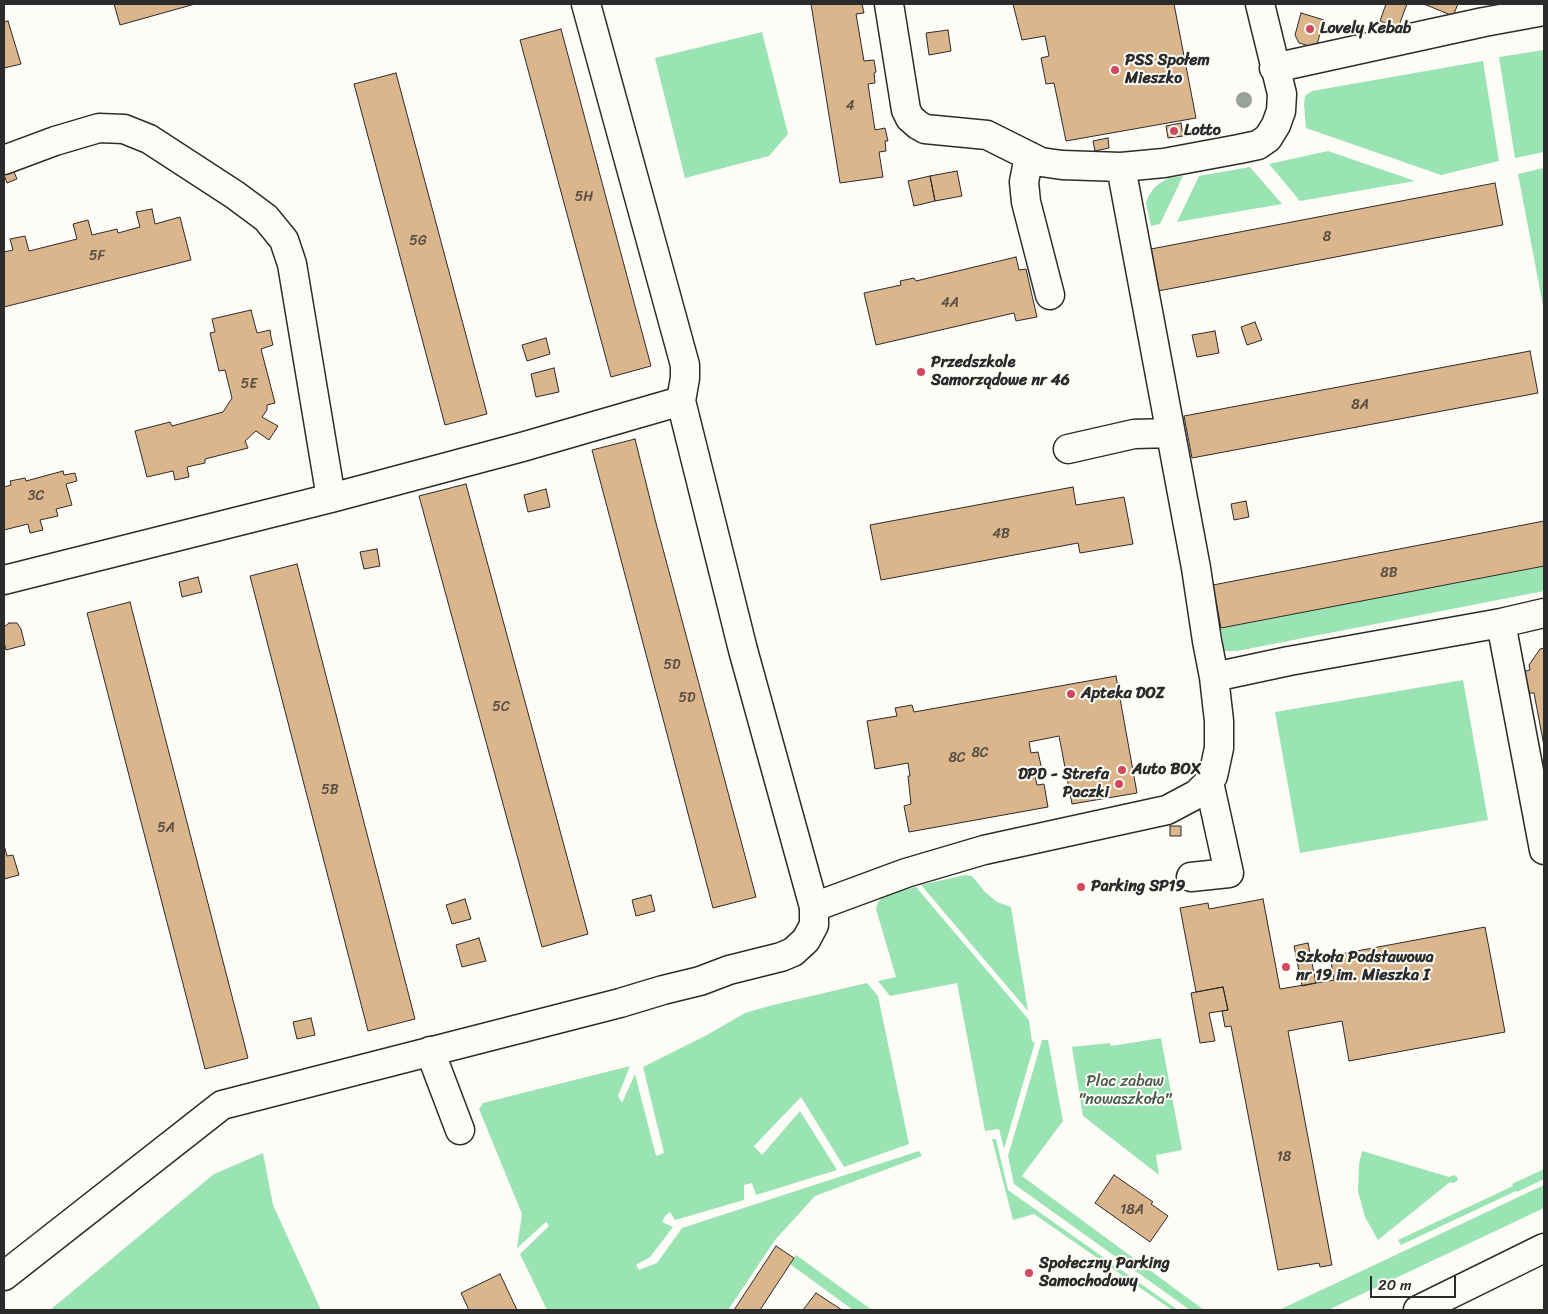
<!DOCTYPE html>
<meta charset="utf-8">
<style>
body{margin:0}
#map{position:relative;width:1548px;height:1314px;overflow:hidden;background:#fdfcf7;font-family:Sriracha,sans-serif}
canvas{display:block}
.frame{position:absolute;inset:0;border:5px solid #2b2b2b;pointer-events:none}
.scale{position:absolute;left:1370px;top:1276px;width:86px;height:22px;box-sizing:border-box;border:2px solid #2b2b2b;border-top:0;padding-left:6px;font-size:15px;line-height:18px;white-space:nowrap;color:#2b2b2b;-webkit-text-stroke:4px #fdfcf7;paint-order:stroke}
</style>
<div id="map">
<canvas width="1548" height="1314"></canvas>
<div class="frame"></div>
<div class="scale">20 m</div>
</div>
<script>
const c = document.querySelector('canvas').getContext('2d');
c.lineJoin = 'round';
function fillPath(path, color) { c.fillStyle = color; c.fill(path, 'evenodd'); }
const poly = rows => new Path2D(rows.map(r => 'M' + r).join(''));
function stroke(path, color, width, dash) { c.strokeStyle = color; c.lineWidth = width; c.lineCap = dash ? 'butt' : 'round'; c.setLineDash(dash || []); c.stroke(path); }
function write(font, color, halo, rows, align = 'center') {
  c.font = font + ' Sriracha,sans-serif'; c.lineWidth = 4; c.setLineDash([]); c.textBaseline = 'middle'; c.strokeStyle = halo; c.fillStyle = color; for (const [text, x, y, turn = 0] of rows) {
    c.save(); c.translate(x, y); c.rotate((+turn || 0) * Math.PI / 180); c.textAlign = isNaN(turn) ? turn : align; if (halo) c.strokeText(text, 0, 0); c.fillText(text, 0, 0); c.restore();
  }
}
fillPath(poly([
 [762,32,788,134,769,156,685,178,655,58],
 [1544,50,1544,152,1515,158,1499,57],
 [1483,61,1499,161,1441,175,1306,128,1304,104,1305,96,1312,91],
 [1328,151,1415,181,1300,201,1269,164],
 [1250,167,1282,204,1177,222,1199,176],
 [1544,168,1544,311,1518,174],
 [1183,176,1160,224,1151,226,1146,204,1148,197,1154,188,1160,183,1169,178],
 [1544,566,1544,591,1237,651,1224,651,1221,628],
 [1463,680,1488,820,1300,853,1275,712],
 [965,875,972,876,985,892,997,902,1011,907,1028,1011,921,885],
 [916,887,1029,1020,1032,1042,1035,1042,1004,1149,999,1129,985,1131,957,983,890,996,878,981,896,977,876,909,878,902,885,895],
 [867,983,878,996,909,1144,844,1167,801,1097,754,1146,762,1155,800,1111,837,1170,756,1195,752,1183,744,1185,744,1200,675,1220,670,1212,665,1216,662,1222,673,1227,650,1257,636,1265,639,1270,657,1263,682,1228,919,1151,922,1156,815,1196,775,1240,728,1310,547,1310,520,1254,549,1226,546,1222,517,1248,522,1214,479,1109,483,1103,630,1066,618,1096,622,1103,635,1074,656,1156,664,1153,643,1067,707,1035,745,1013,773,1005],
 [1161,1038,1182,1150,1156,1155,1159,1175,1083,1116,1072,1047,1110,1043,1111,1046],
 [1042,1040,1048,1040,1063,1121,1022,1176,1204,1310,1190,1310,1014,1184,1008,1156],
 [992,1139,996,1139,1008,1190,1178,1310,1172,1310,1034,1214,1013,1220],
 [1362,1151,1449,1177,1454,1175,1458,1178,1457,1181,1453,1183,1450,1182,1378,1240,1365,1217,1358,1191,1359,1164],
 [263,1153,273,1205,321,1310,50,1310,214,1174],
 [1544,1169,1544,1179,1517,1192,1516,1191,1401,1245,1398,1240,1513,1186,1512,1184],
 [1544,1185,1544,1208,1328,1310,1279,1310],
 [796,1255,872,1310,853,1310,790,1264]
]), '#9ae3b2');
const building = poly([
 [114,4,195,4,120,25,114,4],
 [811,4,862,4,864,13,856,14,864,61,874,60,876,72,874,73,875,83,868,84,875,130,885,128,888,141,885,141,886,151,879,152,883,177,840,183,811,4],
 [1013,4,1174,4,1196,118,1066,141,1054,83,1046,84,1041,58,1049,56,1045,36,1022,40,1013,4],
 [1386,4,1407,4,1398,28,1380,21,1386,4],
 [1424,4,1458,4,1453,16,1424,4],
 [1301,13,1324,20,1316,48,1299,43,1295,35,1301,13],
 [8,21,21,64,4,68,4,22,8,21],
 [561,29,651,366,611,377,520,40,561,29],
 [948,30,951,51,929,55,926,33,948,30],
 [396,73,487,414,445,425,354,84,396,73],
 [1181,123,1183,136,1168,138,1166,126,1181,123],
 [1108,138,1109,148,1095,151,1093,141,1108,138],
 [11,165,17,179,7,183,4,175,4,167,11,165],
 [957,171,962,196,935,201,930,176,957,171],
 [930,176,935,201,914,206,908,181,930,176],
 [1495,183,1503,225,1158,291,1151,249,1495,183],
 [152,209,155,224,180,217,191,260,4,307,4,252,13,250,10,239,25,236,29,251,77,239,73,224,88,220,92,235,117,229,118,233,140,227,136,212,152,209],
 [1016,257,1019,270,1026,269,1037,317,1016,321,1014,313,876,345,864,293,901,285,900,281,914,278,916,281,1016,257],
 [251,310,257,333,270,330,271,337,273,345,261,349,275,403,267,405,267,410,262,417,278,426,269,440,256,431,245,441,248,448,205,459,205,463,187,467,189,477,175,480,173,471,147,477,135,431,170,422,172,426,223,412,232,398,225,370,219,371,210,333,215,332,212,319,251,310],
 [1255,322,1262,340,1247,345,1241,327,1255,322],
 [1215,331,1219,353,1197,357,1192,335,1215,331],
 [546,338,550,354,527,361,522,345,546,338],
 [1530,351,1538,393,1192,458,1184,416,1530,351],
 [554,368,559,392,536,397,531,374,554,368],
 [635,439,656,523,756,897,713,908,592,450,635,439],
 [63,471,64,475,75,473,77,481,66,484,72,505,56,509,58,516,40,520,43,530,30,533,28,524,4,530,4,487,11,485,10,481,25,478,26,481,63,471],
 [466,484,588,934,542,947,419,496,466,484],
 [1073,487,1076,505,1124,497,1133,544,1080,553,1078,543,881,580,870,525,1073,487],
 [546,489,550,507,528,512,524,495,546,489],
 [1246,501,1249,517,1234,520,1231,504,1246,501],
 [1544,521,1544,566,1221,628,1213,585,1544,521],
 [377,549,380,566,364,569,360,552,377,549],
 [297,564,415,1019,368,1031,250,576,297,564],
 [198,577,202,592,182,597,179,582,198,577],
 [130,602,248,1058,205,1069,87,613,130,602],
 [9,623,17,623,21,629,25,645,6,650,4,642,4,627,9,623],
 [1544,648,1544,746,1534,693,1527,693,1524,674,1526,671,1530,670,1529,665,1540,649,1544,648],
 [1116,676,1137,793,1072,804,1059,736,1029,742,1031,753,1038,752,1042,770,1034,771,1037,785,1044,784,1048,807,909,832,904,806,911,804,908,776,910,776,908,763,875,769,867,721,897,716,895,708,912,705,914,712,1116,676],
 [1170,826,1181,826,1181,836,1170,836,1170,826],
 [4,845,7,856,13,855,19,875,4,879,4,845],
 [651,895,655,911,636,916,632,900,651,895],
 [465,899,471,919,452,924,446,905,465,899],
 [1263,899,1280,989,1334,980,1330,956,1485,927,1505,1032,1349,1061,1342,1021,1288,1031,1332,1265,1320,1267,1319,1263,1278,1270,1231,1026,1225,1027,1222,1011,1228,1010,1223,987,1196,992,1180,908,1208,903,1209,909,1263,899],
 [479,938,486,961,462,967,456,945,479,938],
 [1308,943,1316,983,1302,986,1294,946,1308,943],
 [1223,987,1228,1010,1209,1013,1215,1041,1200,1043,1191,993,1223,987],
 [311,1018,315,1035,297,1039,293,1022,311,1018],
 [1114,1175,1153,1202,1151,1204,1168,1216,1150,1242,1095,1203,1114,1175],
 [776,1246,794,1258,760,1310,734,1310,776,1246],
 [500,1274,517,1310,469,1310,461,1293,500,1274],
 [816,1293,842,1310,803,1310,816,1293]
]);
fillPath(building, '#dbb58c');
stroke(building, '#2b2b2b', 1);
const minor = poly([
 [586,4,685,365,685,378,681,401],
 [889,4,906,110,910,118,918,125,925,129,987,135,1041,162,1062,165,1121,167,1164,163,1239,149,1258,145,1268,138,1276,125,1281,111,1282,94,1260,4],
 [1274,68,1484,22,1544,11],
 [1029,156,1024,182,1026,202,1050,295],
 [4,160,55,141,99,128,124,129,149,139,235,195,266,218,284,240,292,264,331,498,4,580],
 [1068,449,1134,434,1170,433],
 [1501,623,1544,850],
 [1214,677,1289,661,1501,623,1544,613],
 [1191,877,1229,873,1209,782],
 [814,907,906,873,984,850,1167,810,1197,794,1209,782,1213,776,1219,748,1219,721,1214,677,1207,641,1196,568,1121,167],
 [430,1051,460,1130],
 [4,1276,222,1105,620,1003,663,990,700,981,729,970,781,957,793,952,806,940,814,925,814,907,743,650,681,401,522,447,331,498],
 [1418,1310,1544,1248]
]);
stroke(minor, '#2b2b2b', 31);
stroke(minor, '#fdfcf7', 28);
c.fillStyle = '#99a29a';
for (const [x, y] of [
 [1244,100]
]) { c.beginPath(); c.arc(x, y, 8, 0, 2 * Math.PI); c.fill(); }
for (const [x, y, r, color] of [
 [1310,29,5,"#d1495b"],
 [1115,70,5,"#d1495b"],
 [1174,131,5,"#d1495b"],
 [921,372,5,"#d1495b"],
 [1071,694,5,"#d1495b"],
 [1122,770,5,"#d1495b"],
 [1119,784,5,"#d1495b"],
 [1081,887,5,"#d1495b"],
 [1286,967,5,"#d1495b"],
 [1029,1273,5,"#d1495b"]
]) { const dot = new Path2D(); dot.arc(x, y, r, 0, 2 * Math.PI); c.fillStyle = color; c.fill(dot); stroke(dot, '#fdfcf7', 2); }
write('14px', '#574e43', null, [
 ["4",850,106],
 ["5H",584,197],
 ["8",1327,237],
 ["5G",418,241],
 ["5F",97,256],
 ["4A",950,303],
 ["5E",249,384],
 ["8A",1360,405],
 ["3C",36,496],
 ["4B",1001,534],
 ["8B",1389,573],
 ["5D",672,665],
 ["5D",687,698],
 ["5C",501,707],
 ["8C",980,753],
 ["8C",957,758],
 ["5B",330,790],
 ["5A",166,828],
 ["18",1284,1157],
 ["18A",1132,1210]
]);
write('bold 16px', '#2b2b2b', '#fdfcf7', [
 ["Lovely Kebab",1320,29],
 ["PSS Społem",1125,61],
 ["Mieszko",1125,79],
 ["Lotto",1184,131],
 ["Przedszkole",931,363],
 ["Samorządowe nr 46",931,381],
 ["Apteka DOZ",1081,694],
 ["Auto BOX",1132,770],
 ["DPD - Strefa",1109,775,"right"],
 ["Paczki",1109,793,"right"],
 ["Parking SP19",1091,887],
 ["Szkoła Podstawowa",1296,958],
 ["nr 19 im. Mieszka I",1296,976],
 ["Społeczny Parking",1039,1264],
 ["Samochodowy",1039,1282]
], 'left');
write('16px', '#47594d', '#fdfcf7', [
 ["Plac zabaw",1125,1082],
 ["\"nowaszkoła\"",1125,1100]
]);
</script>
